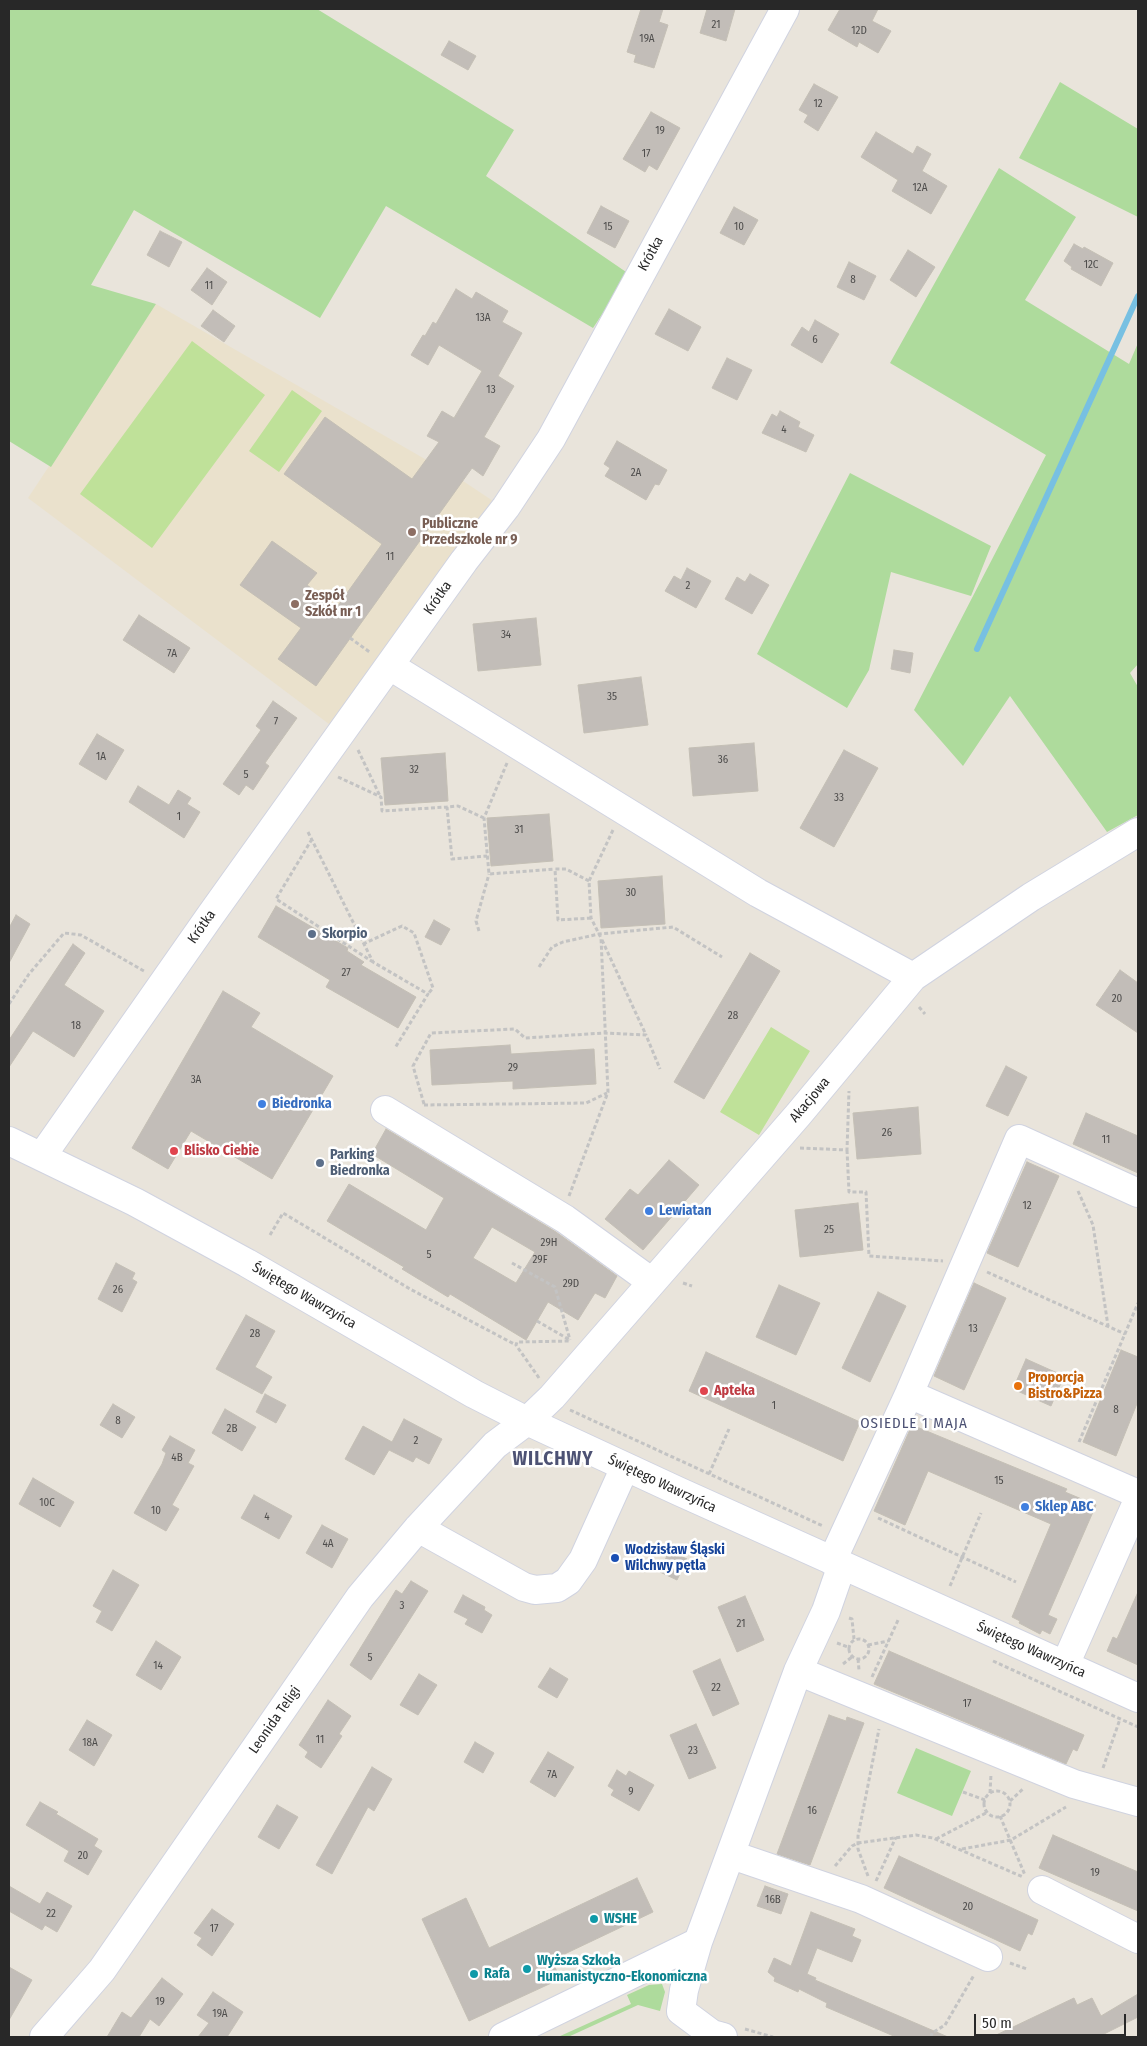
<!DOCTYPE html>
<meta charset="utf-8">
<style>
body{margin:0}
#map{position:relative;width:1147px;height:2046px;overflow:hidden;background:#e9e4db;font-family:"Fira Sans Condensed",sans-serif}
canvas{display:block}
.frame{position:absolute;inset:0;border:10px solid #282828;pointer-events:none}
.scale{position:absolute;left:974px;top:2014px;width:152px;height:22px;box-sizing:border-box;border:2px solid #282828;border-top:0;padding-left:6px;font-size:15px;line-height:18px;white-space:nowrap;color:#282828;-webkit-text-stroke:4px #fff;paint-order:stroke}
</style>
<div id="map">
<canvas width="1147" height="2046"></canvas>
<div class="frame"></div>
<div class="scale">50 m</div>
</div>
<script>
const c = document.querySelector('canvas').getContext('2d');
c.lineJoin = 'round';
function fillPath(path, color) { c.fillStyle = color; c.fill(path, 'evenodd'); }
const poly = rows => new Path2D(rows.map(r => 'M' + r).join(''));
function stroke(path, color, width, dash) { c.strokeStyle = color; c.lineWidth = width; c.lineCap = dash ? 'butt' : 'round'; c.setLineDash(dash || []); c.stroke(path); }
function write(font, color, halo, rows, align = 'center') {
  c.font = font + ' "Fira Sans Condensed",sans-serif'; c.lineWidth = 5; c.setLineDash([]); c.textBaseline = 'middle'; c.strokeStyle = halo; c.fillStyle = color; for (const [text, x, y, turn = 0] of rows) {
    c.save(); c.translate(x, y); c.rotate((+turn || 0) * Math.PI / 180); c.textAlign = isNaN(turn) ? turn : align; if (halo) c.strokeText(text, 0, 0); c.fillText(text, 0, 0); c.restore();
  }
}
fillPath(poly([
 [156,304,463,481,496,503,333,727,28,498]
]), '#eae1cc');
fillPath(poly([
 [9,9,317,9,514,130,486,176,629,274,593,328,386,206,320,318,134,210,91,285,156,304,51,467,9,441],
 [1060,82,1138,129,1138,217,1019,158],
 [999,168,1076,217,1025,300,1129,364,1138,343,1138,664,1130,673,1138,687,1138,815,1107,832,1010,696,963,766,914,710,1046,455,890,363],
 [850,473,991,546,971,596,891,572,869,670,847,708,757,654],
 [916,1748,971,1771,952,1816,897,1793],
 [662,1984,665,1992,660,2011,638,2005,568,2037,558,2037,631,2004,627,1995,649,1985]
]), '#aedb9c');
fillPath(poly([
 [192,341,265,395,152,548,80,494],
 [292,390,322,411,279,472,249,451],
 [771,1027,810,1051,759,1135,720,1112]
]), '#bfe199');
stroke(poly([
 [977,649,1138,296]
]), '#77c0e2', 6);
const building = poly([
 [641,9,663,9,659,22,668,25,654,68,634,62,636,55,627,52,641,9],
 [707,9,735,9,726,41,700,33,707,9],
 [840,9,878,9,872,21,891,31,878,53,859,42,857,47,828,30,840,9],
 [449,41,476,56,468,70,441,55,449,41],
 [814,84,838,97,818,131,804,122,808,115,799,110,814,84],
 [651,112,680,128,657,170,649,165,645,172,623,159,651,112],
 [876,132,913,154,917,146,931,154,922,171,947,186,931,214,892,191,898,180,861,157,876,132],
 [601,206,629,221,615,248,587,233,601,206],
 [734,207,758,220,744,245,720,233,734,207],
 [160,231,182,242,169,267,147,255,160,231],
 [1074,244,1083,249,1084,247,1113,263,1101,286,1071,269,1072,267,1064,261,1074,244],
 [908,250,935,267,916,297,890,280,908,250],
 [849,262,876,276,864,300,837,287,849,262],
 [207,268,227,282,212,305,191,290,207,268],
 [456,289,472,299,476,292,508,311,502,322,522,333,498,376,514,386,484,437,500,446,483,476,472,468,316,686,278,659,301,628,240,585,272,541,317,573,307,585,337,607,382,544,284,474,325,417,412,479,439,442,427,436,442,411,454,418,482,371,439,345,428,365,411,355,423,335,425,336,433,322,436,324,456,289],
 [669,309,701,327,688,351,655,334,669,309],
 [213,310,235,326,224,342,201,326,213,310],
 [815,320,839,334,822,363,791,345,802,327,809,332,815,320],
 [727,358,752,370,737,400,712,388,727,358],
 [780,411,800,422,798,427,814,435,806,452,762,433,772,414,777,417,780,411],
 [617,441,667,470,659,485,655,484,646,500,605,476,610,468,604,464,617,441],
 [687,568,711,581,696,608,665,591,674,576,681,580,687,568],
 [750,574,769,585,752,614,725,599,737,577,745,582,750,574],
 [139,615,190,648,174,673,123,640,139,615],
 [536,618,541,665,478,671,473,624,536,618],
 [894,650,913,653,910,673,891,669,894,650],
 [641,677,648,725,584,733,578,685,641,677],
 [273,701,297,718,265,763,269,766,253,790,246,785,239,795,223,784,261,730,256,726,273,701],
 [97,734,124,750,106,780,79,764,97,734],
 [754,743,758,791,693,796,689,748,754,743],
 [844,750,878,768,834,847,800,828,844,750],
 [445,753,448,801,385,805,381,758,445,753],
 [138,786,169,805,178,790,191,798,187,804,200,812,184,838,129,802,138,786],
 [549,814,553,861,491,866,487,818,549,814],
 [662,876,665,924,601,928,598,881,662,876],
 [276,906,348,948,347,951,364,962,361,965,416,997,398,1028,326,987,330,980,258,937,276,906],
 [16,915,30,924,9,963,9,928,16,915],
 [434,920,450,929,441,945,425,937,434,920],
 [73,944,85,953,64,985,104,1011,74,1057,33,1031,9,1067,9,1040,73,944],
 [750,953,780,971,704,1099,674,1082,750,953],
 [1120,970,1138,983,1138,1033,1096,1005,1120,970],
 [223,991,260,1013,251,1027,333,1076,272,1179,191,1131,168,1169,132,1148,223,991],
 [510,1045,511,1054,594,1049,596,1084,513,1089,513,1081,432,1085,430,1050,510,1045],
 [1006,1066,1027,1077,1008,1116,986,1106,1006,1066],
 [918,1107,921,1154,857,1159,853,1113,918,1107],
 [1086,1113,1138,1136,1138,1173,1073,1144,1086,1113],
 [386,1129,556,1232,617,1276,605,1298,595,1293,578,1320,548,1302,526,1340,450,1294,448,1297,402,1269,404,1267,327,1221,349,1184,426,1230,444,1198,372,1154,386,1129],
 [492,1227,535,1252,516,1283,473,1258,492,1227],
 [669,1160,699,1185,643,1250,605,1219,630,1189,638,1195,669,1160],
 [1027,1162,1059,1176,1018,1267,987,1253,1027,1162],
 [858,1203,863,1250,800,1257,795,1210,858,1203],
 [116,1263,135,1273,132,1279,137,1282,122,1312,98,1299,116,1263],
 [974,1283,1006,1298,964,1390,934,1376,974,1283],
 [779,1285,820,1303,796,1355,756,1337,779,1285],
 [878,1292,906,1306,870,1382,842,1368,878,1292],
 [246,1315,275,1331,255,1367,272,1377,262,1394,216,1369,246,1315],
 [1121,1350,1138,1357,1138,1401,1116,1456,1083,1442,1121,1350],
 [706,1352,860,1422,843,1461,689,1391,706,1352],
 [1026,1359,1064,1376,1051,1406,1013,1389,1026,1359],
 [265,1394,286,1405,276,1423,256,1412,265,1394],
 [113,1404,135,1417,122,1438,100,1425,113,1404],
 [225,1409,256,1427,242,1451,212,1433,225,1409],
 [404,1419,442,1439,429,1464,416,1457,413,1462,389,1450,374,1475,345,1459,363,1426,392,1442,404,1419],
 [912,1425,1067,1489,1065,1492,1096,1505,1048,1615,1057,1619,1050,1634,1042,1630,1040,1634,1019,1623,1020,1621,1012,1617,1051,1524,928,1471,905,1525,874,1511,912,1425],
 [170,1436,195,1450,188,1463,194,1466,172,1505,179,1509,166,1531,134,1513,162,1464,166,1453,162,1450,170,1436],
 [33,1478,74,1502,60,1527,19,1504,33,1478],
 [254,1495,292,1516,279,1539,241,1518,254,1495],
 [322,1525,348,1539,332,1568,306,1553,322,1525],
 [669,1551,687,1559,677,1580,660,1572,669,1551],
 [113,1570,139,1585,112,1631,96,1622,102,1611,93,1606,113,1570],
 [411,1581,428,1591,371,1680,350,1665,396,1590,402,1594,411,1581],
 [1138,1592,1138,1665,1107,1651,1113,1637,1117,1639,1138,1592],
 [463,1595,485,1607,484,1610,492,1615,482,1633,465,1624,468,1619,454,1612,463,1595],
 [745,1596,764,1640,737,1652,718,1607,745,1596],
 [156,1641,181,1657,161,1690,136,1675,156,1641],
 [889,1651,1084,1735,1077,1751,1073,1749,1066,1764,874,1684,889,1651],
 [720,1659,739,1704,713,1716,693,1671,720,1659],
 [550,1668,568,1679,557,1698,538,1687,550,1668],
 [419,1674,437,1685,418,1715,400,1705,419,1674],
 [328,1700,351,1716,339,1734,342,1736,321,1768,305,1757,308,1752,299,1745,328,1700],
 [829,1715,846,1721,847,1717,864,1723,810,1865,777,1854,829,1715],
 [87,1720,112,1735,94,1766,69,1750,87,1720],
 [696,1724,716,1768,689,1779,670,1735,696,1724],
 [475,1742,494,1753,483,1773,464,1762,475,1742],
 [548,1752,574,1767,555,1797,530,1782,548,1752],
 [372,1767,392,1779,374,1811,368,1807,332,1874,316,1865,372,1767],
 [617,1770,626,1776,629,1771,654,1785,639,1811,611,1795,614,1790,608,1786,617,1770],
 [40,1802,58,1812,56,1814,98,1839,94,1846,102,1851,88,1875,64,1861,69,1851,26,1825,40,1802],
 [277,1805,298,1817,279,1849,258,1837,277,1805],
 [1053,1835,1138,1872,1138,1911,1039,1868,1053,1835],
 [899,1856,1038,1920,1032,1935,1028,1933,1020,1951,884,1888,899,1856],
 [637,1878,653,1912,552,1960,560,1979,469,2021,422,1919,466,1898,489,1948,637,1878],
 [9,1886,40,1904,47,1892,72,1906,57,1932,45,1925,42,1930,9,1911,9,1886],
 [765,1886,788,1894,781,1914,757,1906,765,1886],
 [212,1909,234,1924,212,1956,197,1945,202,1938,194,1933,212,1909],
 [811,1912,855,1929,852,1936,861,1940,852,1962,817,1948,807,1974,816,1978,815,1980,948,2037,896,2037,826,2007,827,2003,799,1989,798,1992,774,1981,775,1978,768,1972,774,1958,791,1966,811,1912],
 [9,1967,32,1980,9,2020,9,1967],
 [162,1978,183,1994,159,2026,150,2019,139,2037,107,2037,122,2012,131,2018,162,1978],
 [213,1992,243,2012,227,2037,198,2037,209,2023,197,2015,213,1992],
 [1138,1994,1138,2017,1098,2037,992,2037,1074,1998,1077,2005,1092,1998,1101,2016,1138,1994]
]);
fillPath(building, '#c2bdb8');
stroke(building, '#c4bfb5', 1);
const minor = poly([
 [390,666,758,893,913,977],
 [385,1110,565,1219,652,1282],
 [9,1141,135,1202,247,1263,474,1394,527,1421,678,1491,1138,1698],
 [42,1156,210,916,464,561,506,507,551,439,785,9],
 [909,1394,1138,1494],
 [418,1528,524,1587,535,1590,557,1588,568,1581,583,1560,625,1467],
 [832,1561,909,1394,1019,1139,1138,1193],
 [1065,1665,1138,1500],
 [798,1671,1074,1784,1138,1802],
 [732,1855,861,1899,988,1957],
 [1042,1890,1138,1939],
 [44,2037,102,1970,360,1597,418,1528,495,1445,527,1421,552,1397,798,1115,913,977,1031,897,1138,832],
 [503,2037,698,1942],
 [723,2037,712,2034,681,2011,684,1990,698,1942,798,1671,826,1611,842,1565]
]);
stroke(minor, '#d0d3e0', 30);
stroke(poly([
 [350,638,371,653],
 [358,750,380,796],
 [507,763,484,818,489,874,555,869],
 [338,777,381,797,382,811,447,807],
 [484,818,458,806,447,807,452,859,487,856],
 [308,832,373,962,428,994,395,1048],
 [312,839,276,899,373,962],
 [589,881,566,869,555,869,558,920,591,918],
 [479,931,476,921,489,874],
 [602,940,646,1035],
 [363,944,402,926,414,933,433,988,428,994],
 [539,967,552,947,563,942,599,934,673,927,722,957],
 [9,1004,29,974,64,933,81,935,144,971],
 [919,1007,925,1014],
 [424,1104,413,1066,431,1033,515,1029,525,1038,604,1033,646,1035,660,1069],
 [424,1105,586,1103,607,1093],
 [800,1148,847,1150,849,1091],
 [847,1150,849,1192,866,1192,869,1256,943,1261],
 [1078,1191,1093,1225,1108,1326],
 [569,1196,608,1092,601,938,591,918,589,881,613,830],
 [270,1235,283,1213,410,1289,516,1345],
 [512,1263,555,1287,570,1340],
 [987,1272,1125,1334],
 [683,1283,692,1286],
 [537,1321,570,1340],
 [539,1378,516,1345,517,1342,571,1341],
 [570,1410,823,1526],
 [1079,1442,1138,1303],
 [709,1474,729,1429],
 [878,1518,1016,1582],
 [950,1586,981,1513],
 [849,1618,852,1619,854,1639],
 '849 1649a10 10 0 1 1 20 0a10 10 0 1 1-20 0Z',
 [837,1643,848,1647],
 [868,1645,888,1641],
 [858,1659,859,1670],
 [993,1661,1138,1727],
 [843,1664,852,1657],
 [872,1677,899,1618],
 [1103,1768,1120,1719],
 '984 1804a13 13 0 1 1 26 0a13 13 0 1 1-26 0Z',
 [963,1792,985,1800],
 [990,1793,991,1774],
 [1010,1801,1024,1788],
 [1000,1816,1025,1875],
 [936,1839,988,1812],
 [962,1849,1011,1840,1066,1807],
 [835,1866,852,1846,858,1843,916,1835,933,1838,1023,1877],
 [868,1876,858,1849,858,1836,879,1729],
 [876,1881,896,1837],
 [1010,1963,1027,1969],
 [745,2029,773,2037],
 [931,2037,932,2033,945,2025,974,1975]
]), '#c3c3c3', 3, [4, 2.5]);
stroke(minor, '#fff', 28);
for (const [x, y, r, color] of [
 [412,532,5,"#8d6e63"],
 [295,604,5,"#8d6e63"],
 [312,934,5,"#5c6f8a"],
 [262,1104,5,"#3f7fe0"],
 [174,1151,5,"#e0444e"],
 [320,1163,5,"#5c6f8a"],
 [649,1211,5,"#3f7fe0"],
 [1018,1386,5,"#e8710a"],
 [704,1391,5,"#e0444e"],
 [1025,1507,5,"#3f7fe0"],
 [615,1558,5,"#1a4fb4"],
 [594,1919,5,"#0f9aa8"],
 [527,1969,5,"#0f9aa8"],
 [474,1974,5,"#0f9aa8"]
]) { const dot = new Path2D(); dot.arc(x, y, r, 0, 2 * Math.PI); c.fillStyle = color; c.fill(dot); stroke(dot, '#fff', 2); }
write('11px', '#4e4d4c', null, [
 ["21",716,25],
 ["12D",859,31],
 ["19A",647,39],
 ["12",818,104],
 ["19",660,131],
 ["17",646,154],
 ["12A",920,188],
 ["15",608,227],
 ["10",739,227],
 ["12C",1091,265],
 ["8",853,280],
 ["11",209,286],
 ["13A",483,318],
 ["6",815,340],
 ["13",491,390],
 ["4",784,430],
 ["2A",636,473],
 ["11",390,557],
 ["2",688,586],
 ["34",506,635],
 ["7A",172,654],
 ["35",612,697],
 ["7",276,722],
 ["1A",101,757],
 ["36",723,760],
 ["32",414,770],
 ["5",246,775],
 ["33",839,798],
 ["1",179,817],
 ["31",519,830],
 ["30",631,893],
 ["27",346,973],
 ["20",1117,999],
 ["28",733,1016],
 ["18",76,1026],
 ["29",513,1068],
 ["3A",196,1080],
 ["26",887,1133],
 ["11",1106,1140],
 ["12",1027,1206],
 ["25",829,1230],
 ["29H",549,1243],
 ["5",429,1255],
 ["29F",540,1260],
 ["29D",571,1284],
 ["26",118,1290],
 ["13",973,1329],
 ["28",255,1334],
 ["1",774,1406],
 ["8",1116,1410],
 ["8",118,1421],
 ["2B",232,1429],
 ["2",416,1441],
 ["4B",177,1458],
 ["15",999,1481],
 ["10C",47,1503],
 ["10",156,1511],
 ["4",267,1517],
 ["4A",328,1544],
 ["3",402,1606],
 ["21",741,1624],
 ["5",370,1658],
 ["14",158,1666],
 ["22",716,1688],
 ["17",967,1704],
 ["11",320,1740],
 ["18A",90,1743],
 ["23",693,1751],
 ["7A",552,1775],
 ["9",631,1792],
 ["16",812,1811],
 ["20",83,1856],
 ["19",1095,1873],
 ["16B",773,1900],
 ["20",968,1907],
 ["22",51,1914],
 ["17",214,1929],
 ["19",160,2002],
 ["19A",220,2014]
]);
write('14px', '#282828', '#fff', [
 ["Krótka",651,254,-61],
 ["Krótka",438,598,-55],
 ["Krótka",202,927,-55],
 ["Akacjowa",810,1100,-50],
 ["Świętego Wawrzyńca",304,1296,30],
 ["Świętego Wawrzyńca",662,1484,25],
 ["Świętego Wawrzyńca",1031,1650,24],
 ["Leonida Teligi",275,1720,-55]
]);
write('bold 14px', '#785e54', '#fff', [
 ["Publiczne",422,524],
 ["Przedszkole nr 9",422,540],
 ["Zespół",305,596],
 ["Szkół nr 1",305,612]
], 'left');
write('bold 14px', '#4e5e75', '#fff', [
 ["Skorpio",322,934],
 ["Parking",330,1155],
 ["Biedronka",330,1171]
], 'left');
write('bold 14px', '#366cbe', '#fff', [
 ["Biedronka",272,1104],
 ["Lewiatan",659,1211],
 ["Sklep ABC",1035,1507]
], 'left');
write('bold 14px', '#be3a42', '#fff', [
 ["Blisko Ciebie",184,1151],
 ["Apteka",714,1391]
], 'left');
write('bold 14px', '#c56008', '#fff', [
 ["Proporcja",1028,1378],
 ["Bistro&Pizza",1028,1394]
], 'left');
write('bold 14px', '#164399', '#fff', [
 ["Wodzisław Śląski",625,1550],
 ["Wilchwy pętla",625,1566]
], 'left');
write('bold 14px', '#0d838f', '#fff', [
 ["WSHE",604,1919],
 ["Wyższa Szkoła",537,1961],
 ["Humanistyczno-Ekonomiczna",537,1977],
 ["Rafa",484,1974]
], 'left');
c.letterSpacing = '1px';
write('15px', '#4d5274', '#fff', [
 ["OSIEDLE 1 MAJA",914,1424]
]);
c.letterSpacing = '0px';
c.letterSpacing = '1px';
write('bold 19px', '#4d5274', '#fff', [
 ["WILCHWY",553,1460]
]);
c.letterSpacing = '0px';
</script>
